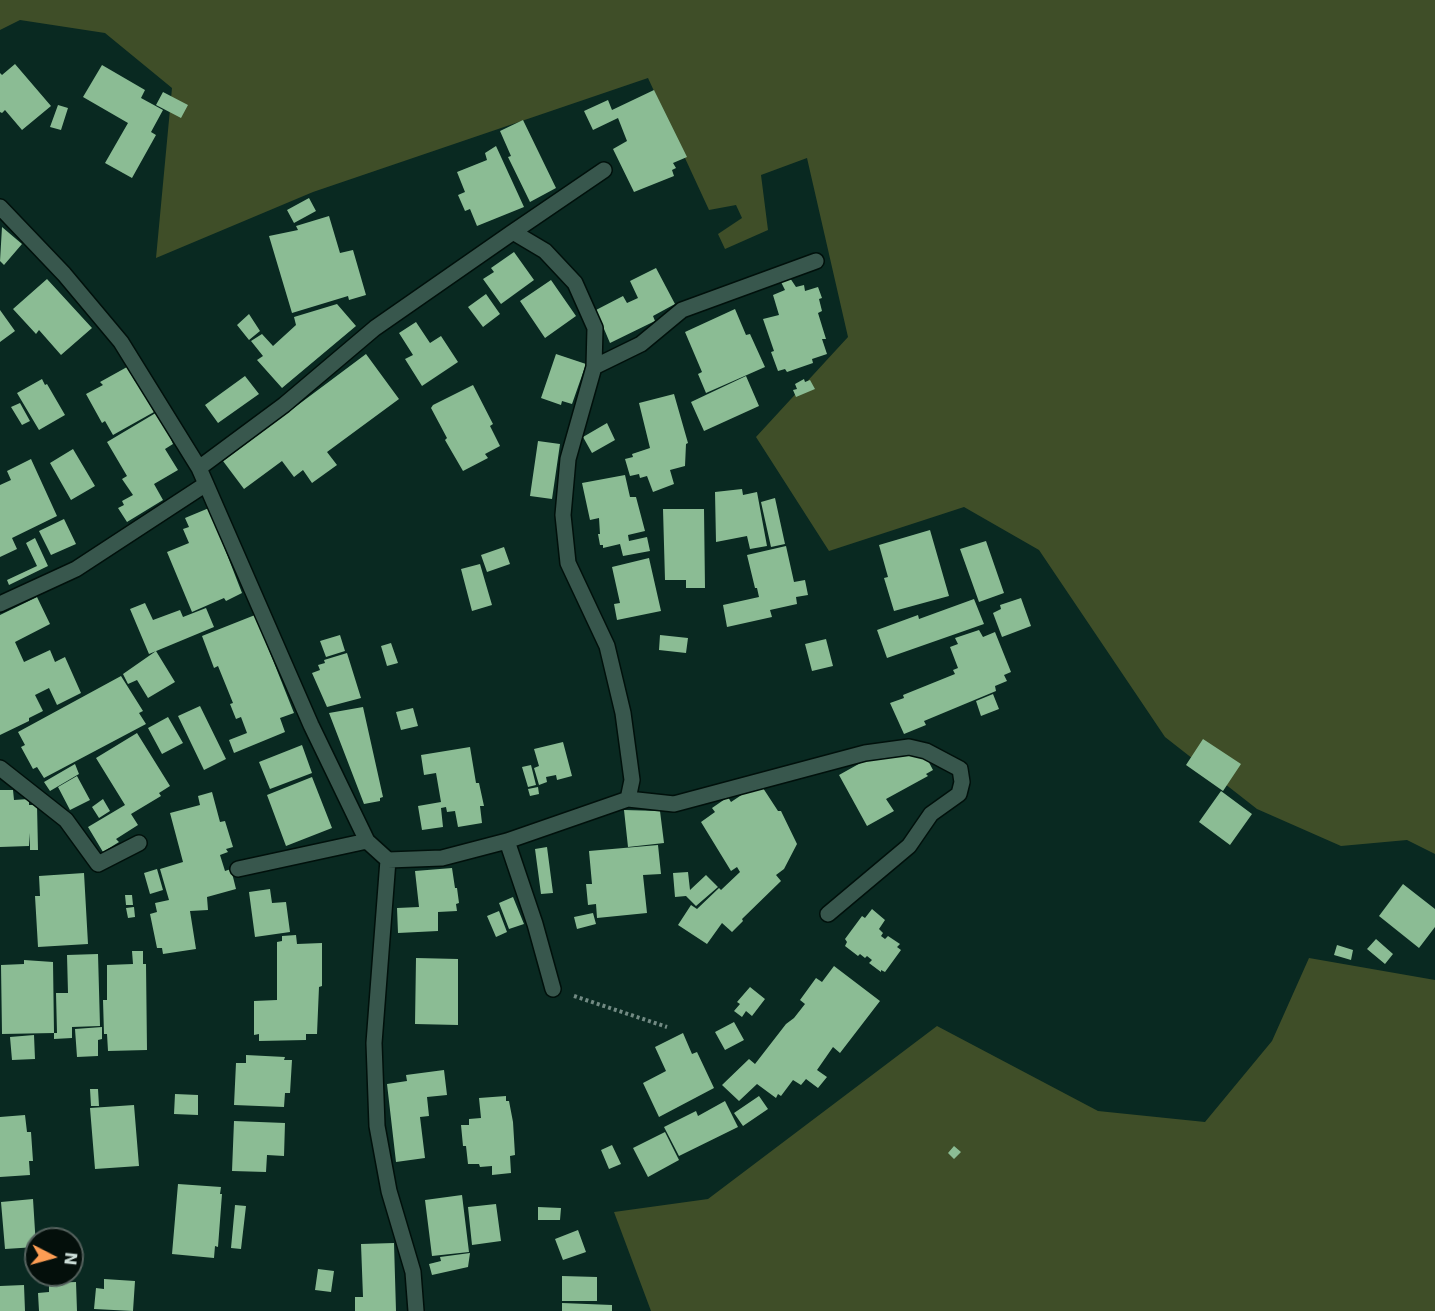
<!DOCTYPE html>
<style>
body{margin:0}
#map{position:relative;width:1435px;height:1311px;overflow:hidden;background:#092921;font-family:"DejaVu Sans",sans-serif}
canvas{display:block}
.north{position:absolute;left:24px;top:1227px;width:60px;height:60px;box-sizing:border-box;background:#040f0b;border:2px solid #54615d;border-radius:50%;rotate:96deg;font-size:16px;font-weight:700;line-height:24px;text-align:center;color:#cbddd7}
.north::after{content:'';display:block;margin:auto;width:21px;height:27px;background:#fc9d54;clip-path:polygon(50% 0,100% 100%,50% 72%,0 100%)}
</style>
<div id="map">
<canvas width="1435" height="1311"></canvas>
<div class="north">N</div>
</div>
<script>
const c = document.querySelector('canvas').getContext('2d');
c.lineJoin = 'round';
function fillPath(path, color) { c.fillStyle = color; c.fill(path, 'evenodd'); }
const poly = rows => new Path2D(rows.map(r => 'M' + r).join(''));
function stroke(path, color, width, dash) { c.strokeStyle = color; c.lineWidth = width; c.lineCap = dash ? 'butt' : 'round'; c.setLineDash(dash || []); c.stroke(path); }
fillPath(poly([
 [0,0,1435,0,1435,854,1407,840,1341,846,1257,809,1165,737,1039,550,964,507,829,551,756,437,848,337,807,158,761,175,768,230,725,249,718,234,742,218,736,205,709,210,648,78,313,192,156,258,172,88,105,33,20,20,0,30],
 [1309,958,1435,980,1435,1311,651,1311,614,1212,708,1199,937,1026,1098,1111,1205,1122,1272,1041]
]), '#3f4e28');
fillPath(poly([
 [15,64,51,106,22,130,5,110,2,113,0,112,0,73,2,75],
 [102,65,145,90,141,98,163,110,151,132,156,135,132,178,105,163,128,123,83,97],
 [654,90,687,157,673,163,676,168,672,170,674,176,634,192,613,149,627,141,618,118,593,130,584,111,608,100,612,110],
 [163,92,188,105,181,118,156,105],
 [58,105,68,108,61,130,50,127],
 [523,120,556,188,530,202,508,157,511,156,500,131],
 [496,146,524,207,477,226,470,209,465,211,458,195,465,192,457,172,487,160,485,153],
 [309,198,316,211,294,223,287,210],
 [329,216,340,253,353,250,366,295,349,300,348,296,292,313,269,236,298,230,296,226],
 [2,227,22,244,4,265,0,261],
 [514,252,534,280,501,304,483,279,494,272,491,268],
 [656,268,675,304,653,316,655,321,610,343,596,310,623,296,627,303,638,298,630,281],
 [790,278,796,287,804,285,805,291,818,287,822,298,819,299,822,311,818,313,826,339,822,339,827,354,812,359,813,363,787,372,785,369,778,371,771,352,774,351,763,319,779,315,773,295,785,290,781,282],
 [47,279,92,328,61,355,39,330,36,334,13,309],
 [551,280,576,316,545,338,520,301],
 [486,294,500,314,483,327,468,307],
 [337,304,356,326,282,388,257,360,263,356,251,341,262,334,273,346,296,325,294,317],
 [735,309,746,335,750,334,765,367,706,393,698,374,702,372,685,332],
 [0,310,15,331,0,342],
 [249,314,260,331,249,340,237,325],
 [416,322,430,343,441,336,458,362,422,386,405,359,413,355,399,333],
 [366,354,399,399,327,452,337,465,312,483,303,470,294,477,282,461,244,489,223,461],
 [556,354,586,364,572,404,562,401,561,405,541,398],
 [127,367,135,381,140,378,149,394,145,396,154,412,113,435,105,421,102,423,86,394,103,385,100,382],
 [245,376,259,394,218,423,205,405],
 [746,376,759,406,704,431,691,402],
 [42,379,45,385,47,384,65,415,39,430,17,393],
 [804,379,805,382,810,380,815,389,796,397,793,390,797,389,795,384],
 [473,385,493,424,490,426,500,446,485,454,488,458,463,471,445,440,447,438,431,408,433,405],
 [674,394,688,443,686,444,685,466,670,470,674,484,653,492,647,476,640,478,639,474,630,476,625,459,633,457,632,454,650,448,639,403],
 [20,403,30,421,22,425,11,407],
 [159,411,173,444,165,449,178,470,154,484,163,500,127,522,118,508,124,505,122,501,133,495,122,479,127,476,107,442],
 [607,423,615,440,592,453,583,437],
 [538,441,560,444,552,499,530,496],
 [73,449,95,486,71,500,50,463],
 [31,459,57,516,12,538,17,549,0,557,0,485,11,480,7,471],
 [625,475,630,497,636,497,645,531,628,535,629,541,647,537,650,551,623,556,620,544,603,548,603,545,600,545,598,534,600,534,599,518,590,520,582,483],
 [742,489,743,495,757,492,767,546,750,549,747,536,716,542,715,492],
 [775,498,785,544,771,547,761,502],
 [209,508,242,593,226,601,224,598,192,612,167,552,189,543,183,529,189,527,185,518],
 [663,509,704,509,705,588,686,588,686,580,665,580],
 [64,519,76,544,51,555,39,531],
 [930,530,949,596,894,611,884,578,888,577,879,545],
 [35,538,48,566,9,585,7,580,37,566,26,543],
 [986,541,1004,593,979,602,960,549],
 [786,546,794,582,805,580,808,595,796,597,797,604,770,610,772,617,727,627,723,605,759,597,757,588,755,588,747,555],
 [504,547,510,564,487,572,481,555],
 [649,558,661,611,617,620,614,604,620,603,612,567],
 [480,564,492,605,472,611,461,569],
 [37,597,50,624,15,642,24,662,50,650,55,662,65,657,81,693,57,705,49,688,35,695,43,711,29,718,29,721,0,735,0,615],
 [1021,598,1031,626,1002,637,993,613,1001,609,1000,605],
 [974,599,984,624,887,658,877,630,918,615,919,619],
 [145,603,153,620,180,610,183,617,206,608,214,627,149,654,130,609],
 [255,615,294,713,280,718,285,732,234,753,229,740,247,733,241,717,236,719,230,704,233,703,218,666,214,668,202,636],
 [979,630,983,637,995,632,1011,672,1004,675,1007,681,995,686,996,691,924,721,926,725,904,734,890,703,904,698,903,695,955,674,953,670,958,668,950,647,958,644,955,638],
 [340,635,345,651,326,657,320,641],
 [660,635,688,638,686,653,659,650],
 [826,639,833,666,812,671,805,644],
 [391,643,398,663,387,666,381,646],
 [156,651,175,682,148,698,137,680,128,684,123,674],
 [347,653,361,698,327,707,312,673,320,670,318,665,325,663,324,660],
 [121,676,143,711,139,713,146,724,44,778,37,767,33,769,21,747,25,745,18,732],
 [993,694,999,709,981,716,976,701],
 [200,706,226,759,204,770,178,716],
 [363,707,383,797,380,798,380,801,364,804,329,713],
 [413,708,418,726,401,730,396,712],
 [168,717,183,743,162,754,148,728],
 [137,733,170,786,159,793,161,796,131,814,138,825,116,839,119,842,103,852,88,827,125,805,96,758],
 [1203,739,1241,764,1223,791,1186,765],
 [563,742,572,776,557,780,556,775,546,777,547,782,539,785,534,768,539,766,534,749],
 [302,745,312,773,270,789,259,762],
 [470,747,476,783,479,783,484,806,480,806,482,823,458,827,455,811,447,812,446,807,441,808,443,827,422,830,418,806,441,802,436,773,424,775,421,755],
 [882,751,915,753,918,758,925,755,933,770,926,774,928,776,886,799,894,811,867,826,839,775],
 [75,764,79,774,50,791,44,782],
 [531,765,536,785,528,787,522,767],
 [77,776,90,800,70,810,58,787],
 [312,777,332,828,286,846,267,795],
 [538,787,539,794,530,796,528,789],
 [763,788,778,811,781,811,797,844,784,869,776,875,781,881,742,919,743,921,732,932,722,923,707,944,678,925,691,905,697,909,719,888,721,890,740,872,737,867,731,871,701,822,715,812,712,808,728,797,731,802,746,792],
 [0,790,13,790,14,800,29,799,29,805,37,805,38,850,30,850,30,833,29,846,0,847],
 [1221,791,1252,814,1230,845,1199,822],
 [212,792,220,822,225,821,233,847,226,849,228,852,220,855,225,871,231,869,236,889,207,897,208,910,190,911,196,949,163,954,162,948,157,948,150,914,157,912,155,903,169,900,160,869,183,862,170,813,200,805,198,796],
 [103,799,110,811,99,818,92,807],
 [624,810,660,811,664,843,628,847],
 [658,845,661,874,643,875,647,913,597,918,596,904,588,905,586,884,592,884,589,851],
 [547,847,553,893,541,894,535,849],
 [452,868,455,888,457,888,459,903,456,904,457,911,438,912,438,931,398,933,397,908,419,907,415,871],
 [157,869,163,890,150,894,144,873],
 [688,872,690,890,706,875,718,887,696,906,686,896,675,897,673,873],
 [84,873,88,944,38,947,35,896,40,896,39,876],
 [1403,884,1435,909,1435,927,1419,948,1379,916],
 [270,889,272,903,286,902,290,932,255,937,249,892],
 [125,895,132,895,133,905,126,905],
 [513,897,524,924,509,929,499,903],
 [134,907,135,917,128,918,126,908],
 [872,909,885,920,879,929,883,933,881,936,885,939,888,936,900,944,897,947,901,950,885,972,881,970,881,972,869,963,872,960,867,956,865,958,860,954,858,956,845,946,847,942,845,939,862,916,865,918],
 [499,911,507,932,496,937,487,916],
 [593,913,596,924,577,929,574,917],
 [296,935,297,944,322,943,322,986,319,987,317,1034,306,1034,306,1040,259,1041,259,1034,254,1035,254,1001,277,1000,277,942,282,941,282,936],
 [1376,939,1393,954,1385,964,1367,949],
 [1337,945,1353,950,1351,960,1334,955],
 [132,951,143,951,143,964,146,964,147,1050,108,1051,107,1034,104,1034,103,1000,107,1000,107,965,133,964],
 [98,954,100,1026,72,1027,72,1038,54,1039,54,1033,57,1033,56,993,68,993,67,955],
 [416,958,458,959,458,1025,415,1024],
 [24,960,53,962,54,1033,2,1034,1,965,24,964],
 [834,966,880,1001,840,1053,833,1047,817,1070,827,1077,818,1088,806,1079,801,1085,793,1080,781,1096,778,1094,776,1098,757,1084,739,1101,722,1085,749,1059,755,1064,786,1024,794,1018,805,1004,800,1000,816,978,822,982],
 [750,987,765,999,752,1016,746,1011,742,1017,734,1011,740,1004,737,1002],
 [734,1022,744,1040,725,1050,715,1032],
 [102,1027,102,1039,98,1040,98,1056,77,1057,75,1029],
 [683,1033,692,1054,697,1052,714,1088,659,1117,643,1083,666,1071,655,1047],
 [34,1035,35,1059,12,1060,10,1037],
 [246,1055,285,1057,284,1060,292,1060,290,1093,285,1093,284,1107,234,1105,236,1063,246,1063],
 [444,1070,447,1095,427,1097,429,1116,420,1117,425,1158,396,1162,387,1084,407,1081,406,1075],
 [90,1089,98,1089,99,1106,91,1106],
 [175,1094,198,1095,198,1115,174,1114],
 [506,1096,506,1101,509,1101,513,1122,515,1155,510,1156,511,1173,492,1175,492,1166,480,1167,479,1164,468,1164,466,1146,463,1146,461,1125,469,1125,469,1119,481,1118,479,1098],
 [759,1096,768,1109,743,1126,734,1113],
 [725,1101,738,1127,679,1156,664,1127,696,1111,698,1116],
 [134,1105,139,1166,95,1169,90,1108],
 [25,1115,27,1132,31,1132,33,1161,29,1161,30,1175,0,1177,0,1117],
 [234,1121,285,1123,284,1156,267,1155,266,1172,232,1171],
 [665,1132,679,1160,648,1177,633,1148],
 [612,1145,621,1164,609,1169,601,1150],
 [954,1146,961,1152,954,1159,948,1153],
 [178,1184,221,1187,220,1194,222,1194,218,1247,215,1246,214,1258,172,1254],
 [462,1195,469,1252,432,1256,425,1200],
 [33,1199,36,1247,5,1249,1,1202],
 [496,1204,501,1241,472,1245,468,1207],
 [235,1205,246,1206,241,1249,231,1248],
 [538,1207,561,1208,560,1220,538,1220],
 [578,1230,586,1252,563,1260,555,1239],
 [394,1243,396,1311,355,1311,355,1297,363,1297,361,1244],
 [470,1253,468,1267,432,1275,429,1264,441,1261,440,1257],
 [318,1269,334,1271,331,1292,315,1290],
 [562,1276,597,1277,597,1301,562,1301],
 [104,1279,135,1281,133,1311,94,1309,96,1288,104,1289],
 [76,1282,77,1311,39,1311,38,1293,49,1292,49,1283],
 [24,1285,25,1311,0,1311,0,1286],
 [562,1303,612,1305,612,1311,562,1311]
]), '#8bbc94');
const minor = poly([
 [0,207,64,274,121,342,199,468,311,725,367,841,388,860,442,858,507,841,628,799,632,780,623,713,607,646,568,563,563,515,568,459,594,367,595,328,575,283,545,251,513,232,375,328,284,405,199,468],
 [513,232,604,170],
 [594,367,641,344,682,310,816,261],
 [0,604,76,569,206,484],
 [0,768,66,820,98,864,139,843],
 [628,799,674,804,865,753,909,747,926,751,960,769,962,782,959,794,931,814,909,846,828,914],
 [507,841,535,924,553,989],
 [388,860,374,1043,377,1126,389,1191,413,1272,416,1311],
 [238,869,367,841]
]);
stroke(minor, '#00100b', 18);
stroke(poly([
 [574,996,667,1027]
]), '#728a83', 4, [3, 3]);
stroke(minor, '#38574d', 15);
</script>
